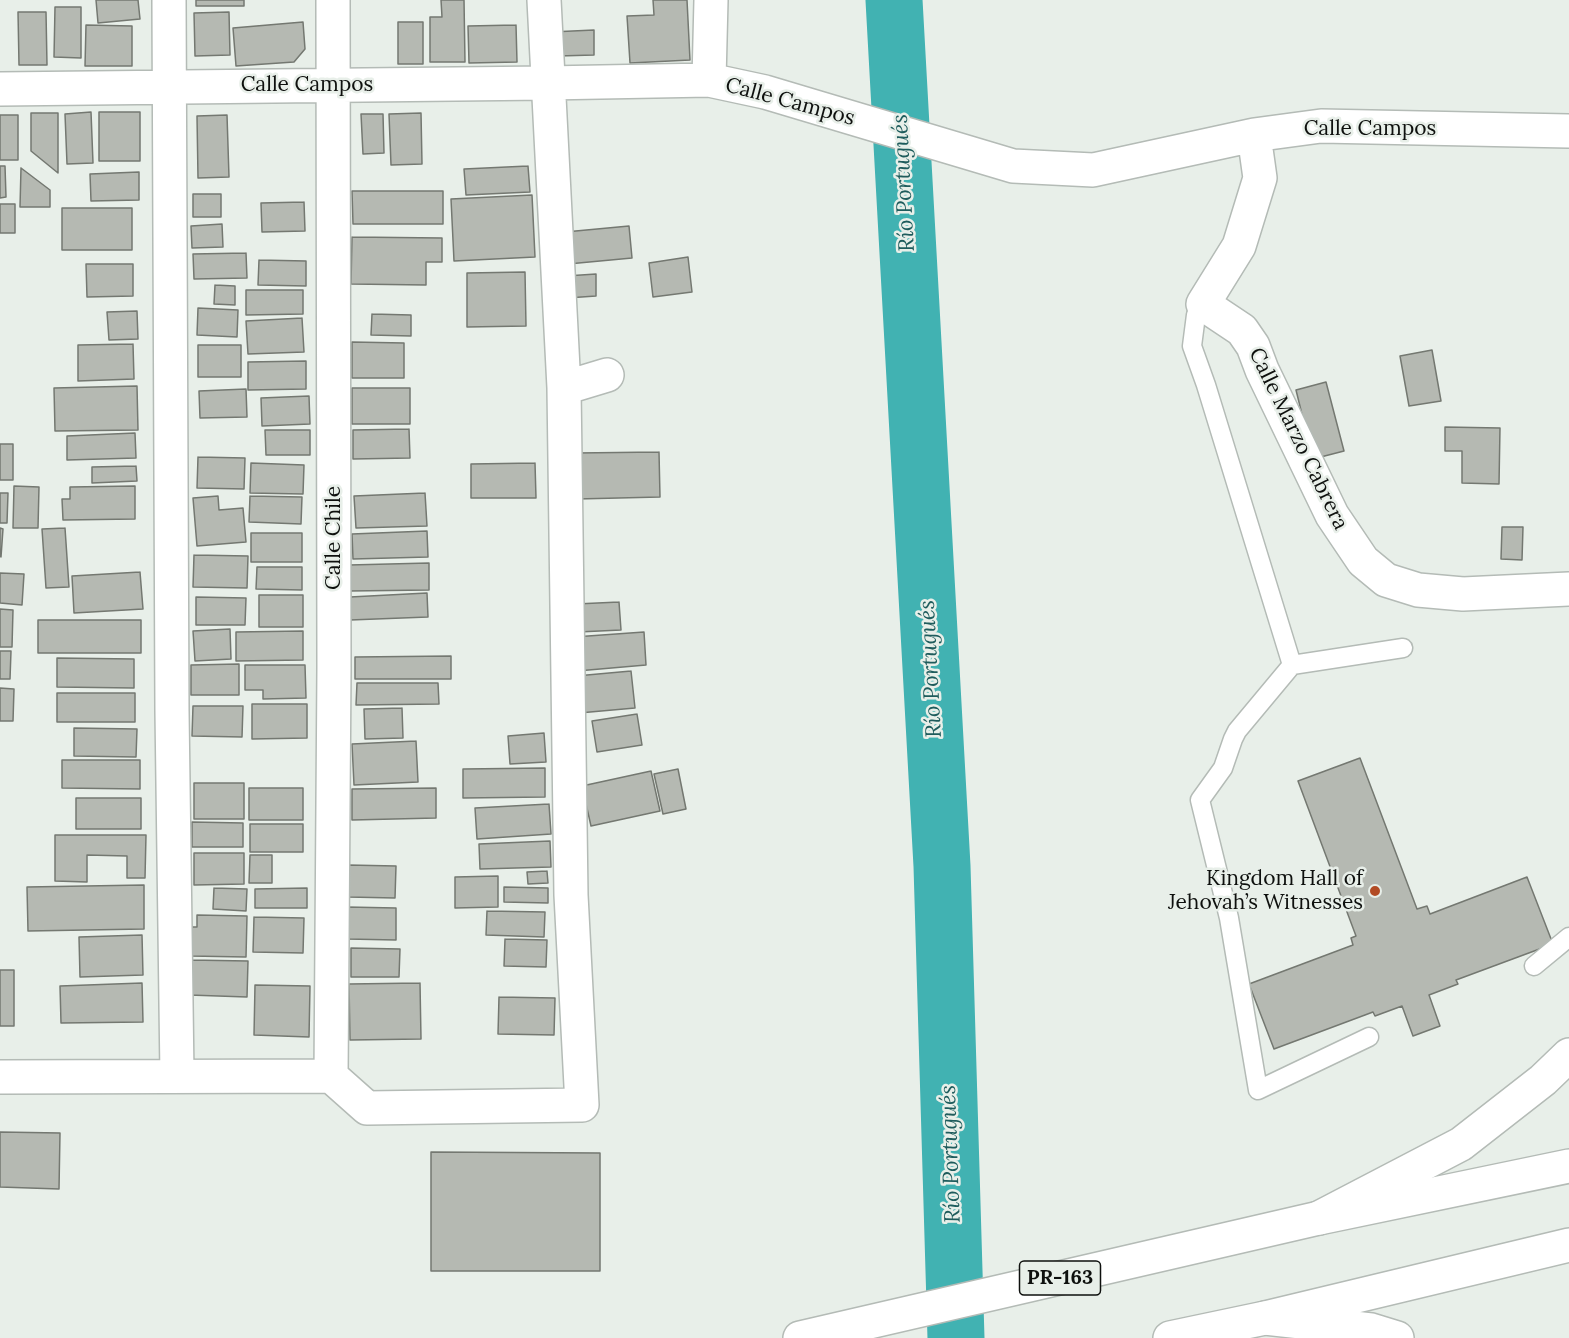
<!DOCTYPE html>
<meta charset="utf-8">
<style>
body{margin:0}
canvas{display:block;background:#e8efe9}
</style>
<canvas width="1569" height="1338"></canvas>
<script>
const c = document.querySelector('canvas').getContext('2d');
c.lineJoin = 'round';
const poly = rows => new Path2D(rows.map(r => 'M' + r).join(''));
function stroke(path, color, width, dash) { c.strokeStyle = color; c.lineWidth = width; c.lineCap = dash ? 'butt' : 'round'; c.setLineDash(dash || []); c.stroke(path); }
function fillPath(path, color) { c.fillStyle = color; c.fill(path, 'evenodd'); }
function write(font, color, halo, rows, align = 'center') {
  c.font = font + ' Lora,serif'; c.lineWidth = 5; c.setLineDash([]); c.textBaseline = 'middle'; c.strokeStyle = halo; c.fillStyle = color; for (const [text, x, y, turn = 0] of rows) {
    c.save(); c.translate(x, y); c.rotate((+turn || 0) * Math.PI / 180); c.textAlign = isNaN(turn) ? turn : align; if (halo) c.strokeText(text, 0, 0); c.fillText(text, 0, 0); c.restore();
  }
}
stroke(poly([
 [894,0,942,866,956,1338]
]), '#41b2b2', 57);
const building = poly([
 [96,0,138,0,140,19,98,23,96,0],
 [196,0,244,0,244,6,196,6,196,0],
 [441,0,464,0,465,62,430,62,430,17,442,17,441,0],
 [653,0,687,0,690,60,630,63,627,16,654,15,653,0],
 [55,7,81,7,81,58,54,57,55,7],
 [18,12,46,12,47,65,19,65,18,12],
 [229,12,230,55,195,56,194,13,229,12],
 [303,22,305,49,294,62,236,66,233,28,303,22],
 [398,22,423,22,423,64,398,64,398,22],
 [86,25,132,26,132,66,85,66,86,25],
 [516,25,517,62,469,63,468,26,516,25],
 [594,30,594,55,558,56,551,32,594,30],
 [91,112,93,163,67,164,65,114,91,112],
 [99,112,140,112,140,161,99,161,99,112],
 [31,113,58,113,58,173,31,151,31,113],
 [421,113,422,164,391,165,389,114,421,113],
 [361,114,383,114,384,153,363,154,361,114],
 [0,115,18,115,18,160,0,160,0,115],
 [227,115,229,177,198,178,197,116,227,115],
 [0,166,5,166,6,197,0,198,0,166],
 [528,166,530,192,466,195,464,169,528,166],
 [21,168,50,190,50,207,20,207,21,168],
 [139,172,139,200,91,201,90,174,139,172],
 [352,191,443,191,443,224,353,224,352,191],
 [193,194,221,194,221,217,193,217,193,194],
 [532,195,535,257,454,261,451,199,532,195],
 [304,202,305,231,262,232,261,203,304,202],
 [0,204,15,204,15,233,0,233,0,204],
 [62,208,132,208,132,250,62,250,62,208],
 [222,224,223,247,192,248,191,226,222,224],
 [629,226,632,258,568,264,565,232,629,226],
 [352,237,442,238,442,262,426,262,426,285,351,284,352,237],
 [246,253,247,278,194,279,193,254,246,253],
 [688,257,692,292,653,297,649,263,688,257],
 [259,260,306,261,306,286,258,285,259,260],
 [86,264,133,264,133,296,87,297,86,264],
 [525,272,526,326,467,327,467,273,525,272],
 [596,274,596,296,567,298,566,276,596,274],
 [215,285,235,286,235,305,214,304,215,285],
 [246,290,303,290,303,314,246,315,246,290],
 [198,308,238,310,237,337,197,335,198,308],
 [137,311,138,339,109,340,107,312,137,311],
 [372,314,411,315,411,336,371,335,372,314],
 [302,318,304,352,248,354,246,321,302,318],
 [352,342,404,343,404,378,352,378,352,342],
 [133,344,134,379,78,381,78,345,133,344],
 [198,345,241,345,241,377,198,377,198,345],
 [1432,350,1441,401,1409,406,1400,356,1432,350],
 [306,361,306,389,248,390,248,362,306,361],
 [1326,382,1344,451,1313,459,1296,390,1326,382],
 [137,386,138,430,55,431,54,388,137,386],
 [352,388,410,388,410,424,352,424,352,388],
 [246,389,247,417,200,418,199,391,246,389],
 [309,396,310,424,262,426,261,398,309,396],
 [1445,427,1500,428,1499,484,1462,483,1462,451,1445,451,1445,427],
 [409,429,410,458,353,459,353,430,409,429],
 [265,430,310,430,310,455,266,455,265,430],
 [135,433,136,458,67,460,67,436,135,433],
 [0,444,13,444,13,480,0,480,0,444],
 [659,452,660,497,577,499,576,453,659,452],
 [198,457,245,458,244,489,197,488,198,457],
 [251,463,304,465,303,494,250,493,251,463],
 [535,463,536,498,471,498,471,464,535,463],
 [136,466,137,481,92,483,92,467,136,466],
 [14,486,39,487,38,528,13,528,14,486],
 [135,486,135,519,63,520,62,499,70,499,70,487,135,486],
 [0,493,8,493,7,523,0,523,0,493],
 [425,493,427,526,356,528,354,496,425,493],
 [218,496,219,510,243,508,246,542,197,546,193,498,218,496],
 [250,496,302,497,301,524,249,522,250,496],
 [1502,527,1523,527,1522,560,1501,559,1502,527],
 [0,528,3,529,1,557,0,556,0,528],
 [65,528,69,587,46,588,42,529,65,528],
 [427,531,428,557,353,559,352,534,427,531],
 [251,533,302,533,302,562,251,562,251,533],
 [194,555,248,556,247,588,193,587,194,555],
 [429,563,429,590,349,591,349,565,429,563],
 [257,567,302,567,302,590,256,589,257,567],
 [140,572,143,609,74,613,72,576,140,572],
 [0,573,24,574,22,605,0,603,0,573],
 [427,593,428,617,350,620,350,597,427,593],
 [259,595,303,595,303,627,259,627,259,595],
 [196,597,246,598,245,625,196,625,196,597],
 [619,602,621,630,578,632,576,604,619,602],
 [0,609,13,610,12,647,0,647,0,609],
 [38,620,141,620,141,653,38,653,38,620],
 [230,629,231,659,195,661,193,631,230,629],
 [303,631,303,660,236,661,236,632,303,631],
 [644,632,646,665,577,671,574,637,644,632],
 [0,651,11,651,10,679,0,679,0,651],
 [451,656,451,679,355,679,355,657,451,656],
 [57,658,134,659,134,688,57,687,57,658],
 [239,664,239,695,191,695,191,665,239,664],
 [245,665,305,665,306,698,263,699,263,690,245,690,245,665],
 [631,671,635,708,579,713,576,676,631,671],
 [357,683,438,683,439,704,356,705,357,683],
 [0,688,14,689,13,721,0,721,0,688],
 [57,693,135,693,135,722,57,722,57,693],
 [252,704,307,704,307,738,252,739,252,704],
 [193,706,243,706,242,737,192,736,193,706],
 [402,708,403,738,365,739,364,709,402,708],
 [637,714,642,745,597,752,592,721,637,714],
 [74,728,137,729,136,757,74,756,74,728],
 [544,733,546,762,510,764,508,736,544,733],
 [416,741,418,782,354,785,352,744,416,741],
 [1360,758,1417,909,1427,906,1430,914,1527,877,1553,944,1456,980,1458,984,1429,995,1440,1026,1413,1036,1402,1006,1375,1016,1373,1012,1274,1049,1249,984,1353,945,1351,938,1356,936,1298,781,1360,758],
 [62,760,140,760,140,789,62,788,62,760],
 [545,768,545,797,463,798,463,769,545,768],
 [678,769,686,809,663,814,654,774,678,769],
 [651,771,660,811,591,826,582,786,651,771],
 [194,783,244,783,244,819,194,819,194,783],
 [249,788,303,788,303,820,249,820,249,788],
 [436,788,436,818,352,820,352,789,436,788],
 [76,798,141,798,141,829,76,829,76,798],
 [549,804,551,834,477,839,475,808,549,804],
 [192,822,243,823,243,847,192,847,192,822],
 [250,824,303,824,303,852,250,852,250,824],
 [55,835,146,835,145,878,127,878,127,856,87,855,87,882,55,881,55,835],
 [550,841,551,867,480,869,479,844,550,841],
 [194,853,244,853,244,884,194,885,194,853],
 [250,855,272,855,272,883,249,883,250,855],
 [348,865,396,866,395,898,348,897,348,865],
 [547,871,548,883,528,884,527,872,547,871],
 [498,876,498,907,455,908,455,877,498,876],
 [144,885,144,929,28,931,27,887,144,885],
 [504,887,548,888,548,903,504,902,504,887],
 [214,888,247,889,246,911,213,909,214,888],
 [307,888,307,908,255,908,255,889,307,888],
 [347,907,396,908,396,940,347,939,347,907],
 [487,911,545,912,544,937,486,935,487,911],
 [197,915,247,916,246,957,190,956,190,927,197,927,197,915],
 [254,917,304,918,303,953,253,952,254,917],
 [142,935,143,975,80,977,79,937,142,935],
 [505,939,547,940,546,967,504,966,505,939],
 [351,948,400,949,399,977,351,977,351,948],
 [190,960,248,961,247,997,189,995,190,960],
 [0,970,14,970,14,1026,0,1026,0,970],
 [142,983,143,1022,61,1023,60,986,142,983],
 [420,983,421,1039,350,1040,349,984,420,983],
 [255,985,310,986,309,1037,254,1035,255,985],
 [499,997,555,998,554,1035,498,1034,499,997],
 [0,1132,60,1133,59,1189,0,1187,0,1132],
 [431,1152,600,1153,600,1271,431,1271,431,1152]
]);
fillPath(building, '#b5b9b2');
stroke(building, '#747871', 1.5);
const lane = poly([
 [1203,304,1196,315,1192,346,1206,385,1292,665],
 [1534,966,1569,937],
 [1369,1037,1258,1090,1229,918,1200,800,1223,768,1233,739,1237,731,1292,665,1403,648]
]);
const street = poly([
 [169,0,172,711,177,1076],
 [709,80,711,0],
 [0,89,547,83,709,80,765,92,1013,166,1093,170,1254,135,1321,126,1569,131],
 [1254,135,1260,178,1239,246,1203,304,1242,330,1253,346,1262,370,1332,515,1363,561,1386,580,1418,590,1463,594,1569,589],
 [564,388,607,375],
 [331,1076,334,667,333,0],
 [0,1077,331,1076,367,1108,582,1105,571,895,564,388,544,0]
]);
const primary = poly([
 [800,1338,1319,1218,1569,1166],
 [1170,1338,1265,1318,1569,1245]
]);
const highway = poly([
 [1319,1218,1461,1144,1543,1080,1569,1055],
 [1265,1318,1371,1330,1397,1338]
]);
stroke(lane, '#b4bbb6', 21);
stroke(street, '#b4bbb6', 36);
stroke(primary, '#b4bbb6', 36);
stroke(highway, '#b4bbb6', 36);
stroke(lane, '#fff', 18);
stroke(street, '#fff', 33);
stroke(primary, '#fff', 33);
stroke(highway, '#fff', 33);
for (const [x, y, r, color] of [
 [1375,891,6,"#b24b24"]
]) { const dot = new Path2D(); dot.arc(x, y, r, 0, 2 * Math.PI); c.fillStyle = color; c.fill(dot); stroke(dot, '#e8efe9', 2); }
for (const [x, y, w] of [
 [1060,1278,81]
]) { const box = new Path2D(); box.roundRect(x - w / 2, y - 17, w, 34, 4.5); c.fillStyle = '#e8efe9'; c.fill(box); stroke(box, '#0e100e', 1.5); }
write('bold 20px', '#0e100e', null, [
 ["PR-163",1060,1278]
]);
write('21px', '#0e100e', '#e8efe9', [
 ["Calle Campos",307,85],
 ["Calle Campos",790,102,15],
 ["Calle Campos",1370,129],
 ["Calle Marzo Cabrera",1298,439,64],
 ["Calle Chile",334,538,-90]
]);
write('21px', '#0e100e', '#e8efe9', [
 ["Kingdom Hall of",1363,879],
 ["Jehovah’s Witnesses",1363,903]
], 'right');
write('italic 22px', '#1e5c5c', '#e8efe9', [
 ["Río Portugués",904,183,-93],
 ["Río Portugués",931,669,-93],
 ["Río Portugués",951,1154,-92]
]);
</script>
